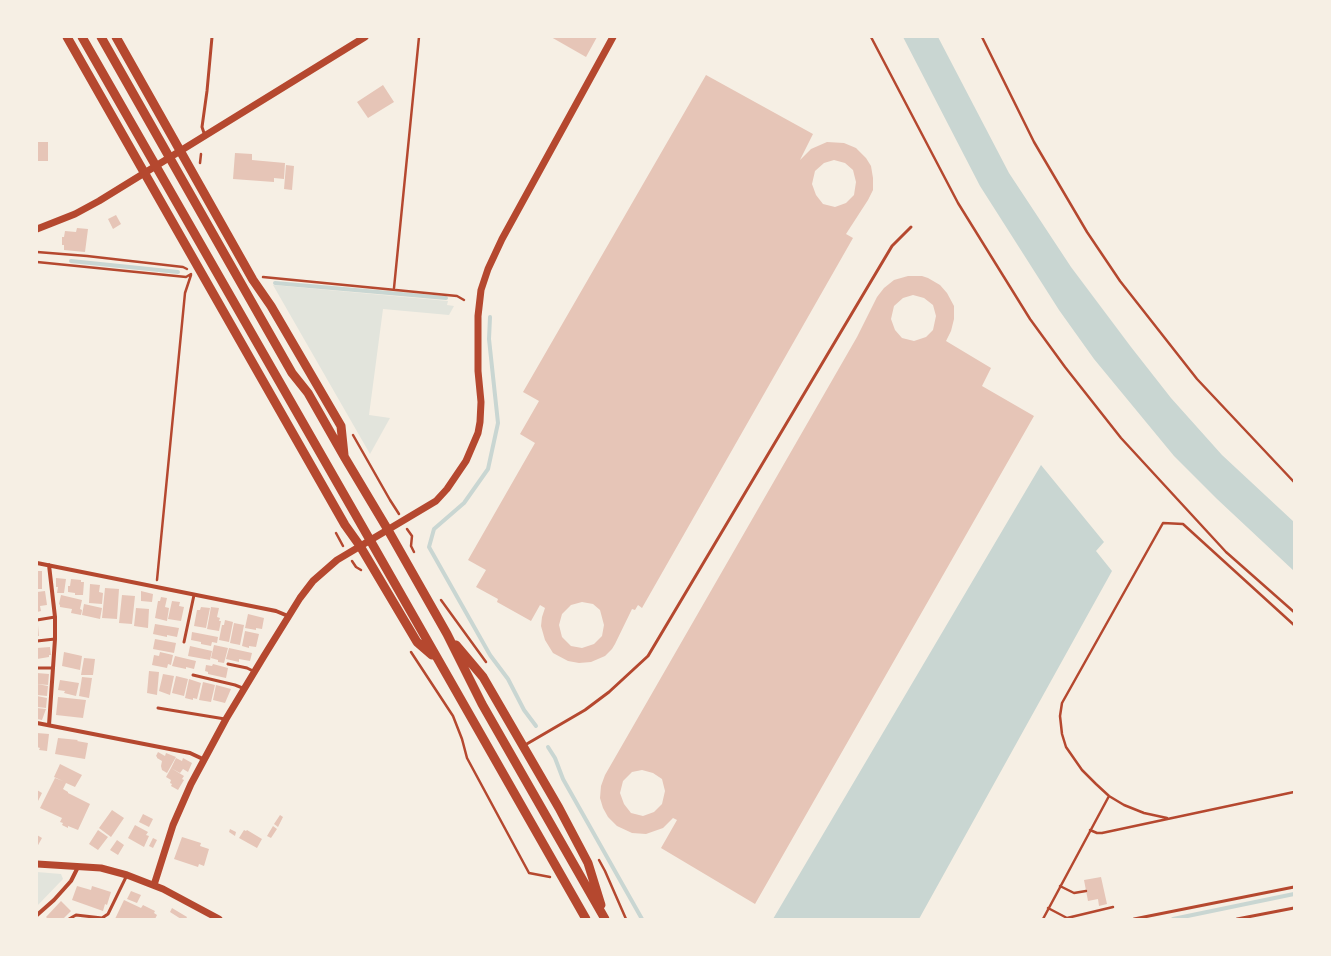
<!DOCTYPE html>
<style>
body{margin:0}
#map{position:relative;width:1331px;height:956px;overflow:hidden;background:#f6efe4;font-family:Barlow,sans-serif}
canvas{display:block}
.frame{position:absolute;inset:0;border:38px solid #f6efe4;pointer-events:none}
</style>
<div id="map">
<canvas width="1331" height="956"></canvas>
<div class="frame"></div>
</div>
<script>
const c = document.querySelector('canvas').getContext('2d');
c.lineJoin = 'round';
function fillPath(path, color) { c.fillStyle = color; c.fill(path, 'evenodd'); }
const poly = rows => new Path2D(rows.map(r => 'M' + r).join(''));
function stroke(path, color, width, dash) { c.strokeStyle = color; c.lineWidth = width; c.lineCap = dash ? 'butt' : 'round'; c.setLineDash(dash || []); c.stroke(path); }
fillPath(poly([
 [273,285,448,301,447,305,454,306,449,315,383,309,369,415,390,418,370,454],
 [37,872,61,874,63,879,37,906]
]), '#e2e4dc');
fillPath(poly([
 [903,37,938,37,1009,173,1071,267,1131,347,1171,398,1222,455,1294,522,1294,571,1217,499,1174,456,1094,359,1059,310,980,186],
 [1041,465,1104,542,1096,551,1112,571,919,919,773,919]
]), '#c9d6d2');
stroke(poly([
 [71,261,178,272],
 [275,283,446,298],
 [490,317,489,339,498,423,488,469,464,503,434,529,429,547,490,655,508,679,524,710,536,726],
 [548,747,555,758,563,779,642,919],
 [1173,919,1294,894]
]), '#c9d6d2', 4);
fillPath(poly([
 [551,37,597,37,586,57],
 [706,75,813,134,800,160,811,149,827,142,844,143,856,148,866,158,871,166,873,178,873,190,868,200,846,234,853,238,642,608,638,605,635,610,632,609,615,644,612,649,605,656,591,662,579,663,568,661,553,653,545,640,541,626,542,617,545,608,540,605,531,621,497,602,498,599,476,587,486,570,468,560,535,443,520,434,539,401,523,392],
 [834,160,845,163,853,170,856,182,854,195,846,203,835,207,823,204,816,195,812,184,815,171,824,163],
 [582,602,593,604,600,610,604,625,602,636,594,644,582,648,571,646,562,637,559,625,562,614,571,605],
 [383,85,394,102,368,118,357,102],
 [37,142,48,142,48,161,37,161],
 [235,153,252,154,252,160,285,163,284,179,274,178,274,182,233,179],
 [286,165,294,166,292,190,284,189],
 [116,215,121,224,113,229,108,219],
 [77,228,88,229,85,252,64,250,64,245,62,245,62,237,64,237,65,231,76,232],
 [908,276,922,276,928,278,940,285,947,293,954,306,954,319,951,331,946,341,991,368,982,386,1034,416,755,904,661,848,677,820,673,818,663,828,646,834,632,833,617,826,608,817,603,808,600,798,601,786,605,775,857,337,877,297,884,288,894,280],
 [913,295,924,298,933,305,936,316,933,330,926,337,914,341,902,338,895,330,891,319,894,306,903,298],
 [642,770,653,773,662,779,665,791,662,804,654,812,643,816,631,813,624,804,620,793,623,781,632,772],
 [37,571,42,571,42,589,37,589],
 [56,578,66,579,64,593,57,593,58,587,56,587],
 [71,579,81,580,81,582,84,582,83,595,75,595,75,593,68,592,68,586,70,586],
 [90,584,100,585,99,592,103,593,102,604,89,603],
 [105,588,119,589,117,619,102,618],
 [45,591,47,605,40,606,41,611,37,612,37,592],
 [141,591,153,594,152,602,141,601],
 [61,595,82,600,80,609,82,610,81,615,71,613,72,609,60,607,60,605,59,604],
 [122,595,135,596,132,624,119,623],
 [161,597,167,598,165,607,169,608,167,621,155,618,158,601,160,601],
 [172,601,180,602,179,606,184,607,181,621,168,619],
 [84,604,102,608,100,619,82,615],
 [201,607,210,608,206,628,194,626,197,610,200,610],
 [211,607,219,608,217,617,220,618,219,621,221,621,219,631,207,629],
 [136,608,149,609,148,628,134,626],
 [248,614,264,618,262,629,256,628,256,630,245,628],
 [225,620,233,622,229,642,219,640,222,625,224,625],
 [234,623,244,625,240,645,230,643],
 [155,624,179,628,177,637,167,635,167,637,153,634],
 [38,625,39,636,37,636,37,626],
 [245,631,259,634,256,647,249,646,249,648,242,646],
 [192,632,218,637,217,643,212,642,211,646,201,644,201,642,191,640],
 [155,639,176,643,174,653,153,649],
 [214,645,228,648,224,663,218,662,218,660,211,658],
 [190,646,212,651,210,660,188,656],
 [50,647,51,655,49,655,49,657,37,659,37,648],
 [229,648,252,653,250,661,239,659,239,662,226,659],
 [64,652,82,656,80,670,62,666],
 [160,652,173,655,171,665,168,664,167,668,152,665,154,655,159,656],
 [175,656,196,661,194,669,186,667,186,669,172,666],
 [84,658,95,659,93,675,81,675],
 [213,664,228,668,226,678,208,674,208,672,205,671,206,665,212,666],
 [149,671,159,672,157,695,147,693],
 [37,673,49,674,48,685,37,684],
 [163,674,174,676,170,695,159,691],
 [176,676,188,679,184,696,172,693],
 [82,677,92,678,89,698,79,696],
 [189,679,201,683,197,699,193,698,193,700,185,698],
 [60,680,79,683,76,696,64,693,65,691,58,690],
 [203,682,215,685,211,702,199,700],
 [37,684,48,686,47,696,37,695],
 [216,685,231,689,225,703,213,700],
 [37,696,47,698,46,708,37,707],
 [58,697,86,700,83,718,56,715],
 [37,708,46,709,42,720,37,719],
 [37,733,49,734,47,751,39,750,40,748,37,747],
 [58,738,78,740,77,741,88,743,85,759,55,754],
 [158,752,165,756,166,753,176,757,167,773,162,770,161,766,162,761,157,758,157,757,156,756],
 [176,758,182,761,183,758,192,763,188,772,183,769,180,773,171,768],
 [60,764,82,775,75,787,66,783,63,789,68,792,68,793,90,804,78,830,68,826,68,828,62,825,63,823,60,822,62,818,40,808,55,778,63,781,54,777],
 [171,768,184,776,182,779,184,780,178,790,171,786,172,784,170,783,171,780,166,777],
 [37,790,42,793,37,803],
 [112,810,124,818,111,837,99,828],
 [143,814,153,819,149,827,139,822],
 [280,815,283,817,278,827,274,824],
 [135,825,148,832,146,835,149,836,144,847,128,838],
 [273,826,277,829,271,838,267,836],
 [230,829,236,832,235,836,229,832],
 [98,830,108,837,98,850,89,844],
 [244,830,246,831,247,830,262,839,257,848,239,838],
 [37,835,42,838,37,847],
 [182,837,201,843,200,846,209,849,204,866,199,864,198,867,174,859],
 [153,838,157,840,153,848,149,846],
 [117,840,124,845,118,855,110,850],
 [1101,877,1107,904,1099,906,1098,899,1088,901,1084,880],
 [77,886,91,890,92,886,111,892,107,905,105,904,103,911,72,900],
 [131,891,141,895,137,903,127,899],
 [124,900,141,908,143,905,155,911,154,913,157,915,155,919,115,919],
 [61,901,71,911,63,919,48,919,46,917],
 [172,908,187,917,186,919,181,919,170,912]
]), '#e6c5b7');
stroke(poly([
 [871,37,958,203,1030,319,1065,367,1121,438,1226,552,1294,612],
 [982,37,1034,142,1087,232,1120,281,1197,379,1294,482],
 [200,163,201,154],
 [37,252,87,256,183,267,187,269],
 [37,262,186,277,191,274],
 [263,277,457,296,464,300],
 [394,288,419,37],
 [353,435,390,500,399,514],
 [407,529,412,536,411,546,414,552],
 [336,533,343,546],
 [352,561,356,567,361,570],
 [157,580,185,293,191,275],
 [441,600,486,662],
 [411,652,453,716,462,739,467,758,529,873,550,877],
 [1167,818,1144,813,1124,805,1109,796,1096,784,1082,770,1066,747,1062,734,1060,716,1062,703,1163,523,1183,524,1294,625],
 [1090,830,1097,833,1102,833,1294,792],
 [599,860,605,871,626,919],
 [1060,886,1074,893,1086,891],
 [1048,908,1067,918,1113,907],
 [1043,919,1109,796]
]), '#b5482f', 2.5);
stroke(poly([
 [205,136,202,127,207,91,212,37],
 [37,620,55,617],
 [37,641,55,639],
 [184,642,194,595],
 [228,664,247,668,255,672],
 [37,668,53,668],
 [193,675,235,685,245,689],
 [158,708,225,719],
 [525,745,585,710,609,692,648,656,892,246,911,227],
 [69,919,76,915,102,918,108,914,127,875],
 [1134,919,1294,887],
 [1237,919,1294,908]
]), '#b5482f', 3);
stroke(poly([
 [37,563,276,611,288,616],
 [49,565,55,617,55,639,49,725],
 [37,723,190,753,205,760],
 [37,915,54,900,71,881,78,867]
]), '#b5482f', 4);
stroke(poly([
 [37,229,75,214,99,201,365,37],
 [37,864,101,868,127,875,163,889,219,919],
 [154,885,173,825,191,784,226,719,264,656,300,598,313,581,337,560,436,501,447,489,466,461,478,433,480,422,481,402,478,371,478,316,481,290,488,269,502,239,613,37]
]), '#b5482f', 7);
stroke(poly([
 [67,37,345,525,360,546,417,642,432,655],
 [82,37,370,540,586,919],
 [101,37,292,373,308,393,345,458,388,530,447,634,482,704,605,919],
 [116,37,253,280,271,306,341,426,344,455],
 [456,645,483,677,559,808,588,863,601,905]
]), '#b5482f', 9);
</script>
